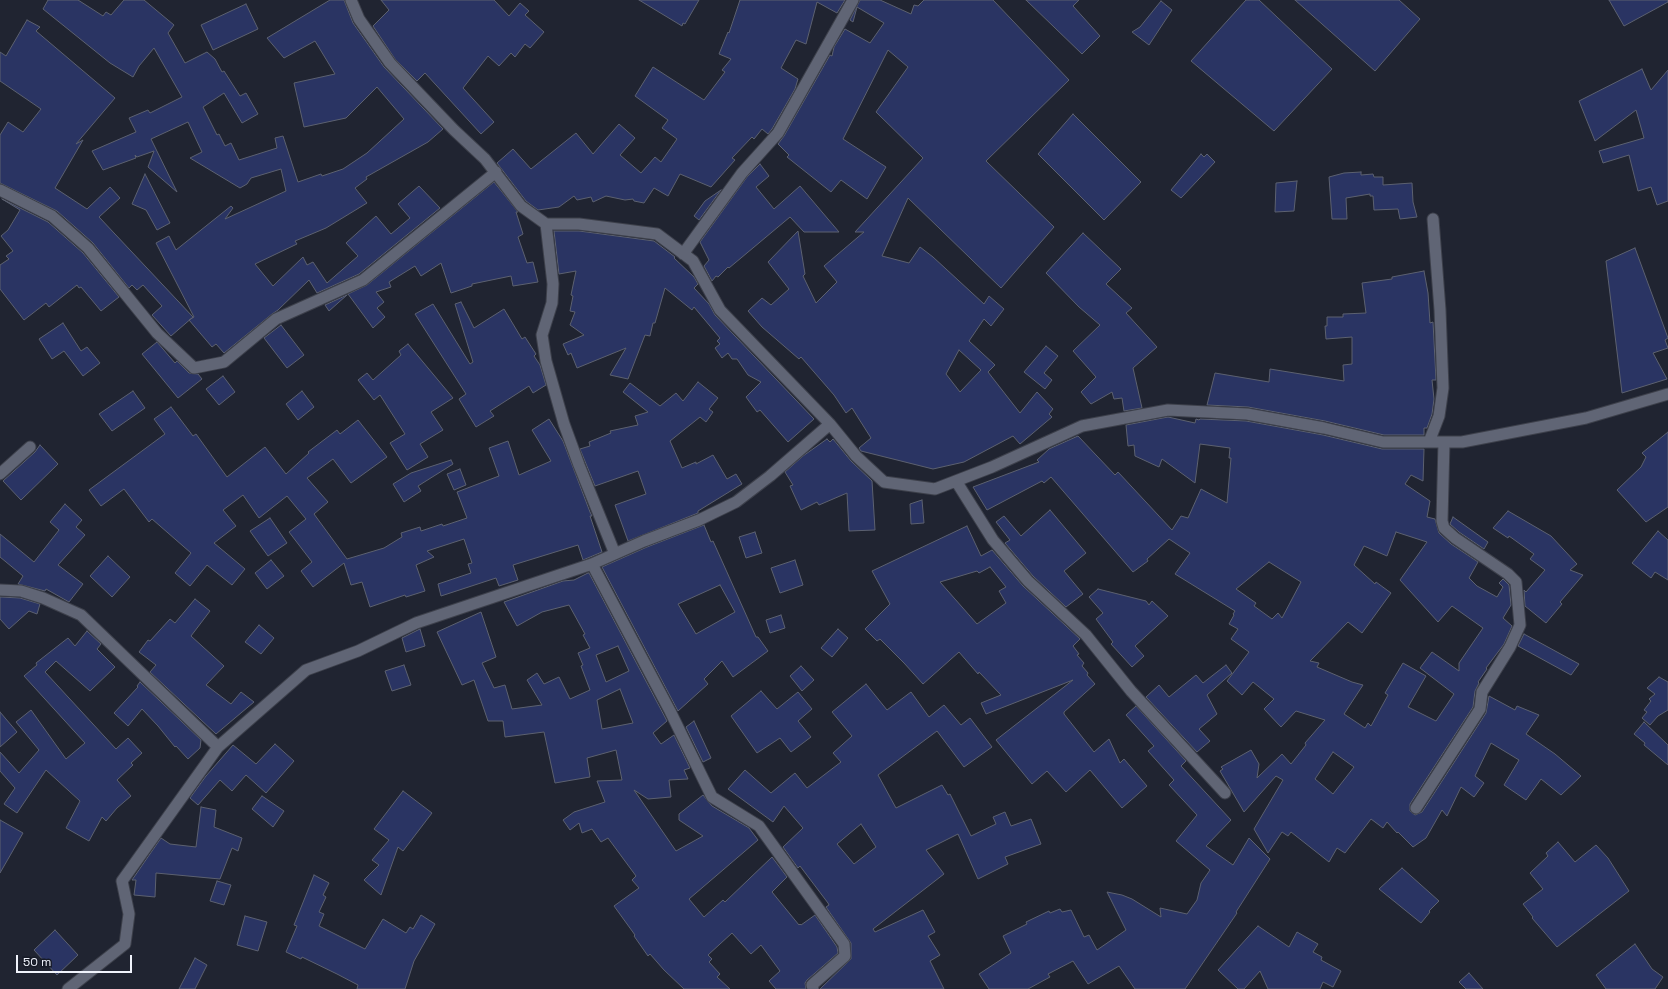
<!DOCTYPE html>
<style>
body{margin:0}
#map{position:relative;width:1668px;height:989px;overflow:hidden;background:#202431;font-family:"Space Grotesk",sans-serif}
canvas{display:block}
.scale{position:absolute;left:16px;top:955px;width:116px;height:18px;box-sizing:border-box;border:2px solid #f0f3fc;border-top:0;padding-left:5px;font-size:12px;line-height:14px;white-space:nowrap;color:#f0f3fc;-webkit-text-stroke:3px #171b27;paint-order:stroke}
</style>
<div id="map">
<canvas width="1668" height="989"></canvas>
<div class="scale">50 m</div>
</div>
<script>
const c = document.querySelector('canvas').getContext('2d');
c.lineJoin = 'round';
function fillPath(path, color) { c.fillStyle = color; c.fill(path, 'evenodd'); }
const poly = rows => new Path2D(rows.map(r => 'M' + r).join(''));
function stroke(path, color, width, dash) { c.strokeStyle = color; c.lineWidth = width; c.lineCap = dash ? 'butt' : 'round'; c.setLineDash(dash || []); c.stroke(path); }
const building = poly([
 [48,0,78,0,103,16,106,12,111,15,124,0,144,0,174,25,168,33,185,63,207,52,215,59,222,72,224,71,240,96,246,93,258,114,242,123,224,93,203,107,217,135,219,134,225,146,231,143,239,160,277,148,275,138,283,136,298,182,321,174,322,176,343,169,367,153,404,119,377,87,346,118,304,127,294,83,335,74,315,41,284,58,267,38,330,0,344,0,353,23,384,67,443,129,428,142,366,177,367,179,355,188,367,203,326,228,295,241,297,244,255,264,273,286,303,257,307,265,313,262,327,283,358,256,346,243,376,216,391,234,410,218,398,204,419,186,440,208,359,274,317,293,309,280,278,310,272,314,224,353,216,344,212,347,189,320,194,317,156,243,169,236,176,250,231,206,233,208,225,219,286,191,281,169,251,178,247,184,240,188,190,158,202,152,188,122,151,139,177,192,148,167,154,151,137,157,135,155,136,158,103,170,92,151,136,132,129,118,148,110,150,113,182,97,154,48,139,66,133,77,110,63,43,9,48,0],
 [381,0,494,0,509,16,520,3,529,11,525,15,544,32,530,48,525,44,515,57,511,53,499,66,488,56,463,88,494,122,481,134,425,73,417,81,395,59,373,26,389,10,381,0],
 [639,0,699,0,685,24,683,23,682,26,639,0],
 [740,0,845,0,837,13,817,2,806,44,796,40,781,68,798,79,795,89,772,129,768,134,762,129,754,139,752,137,732,158,735,160,711,187,680,174,668,196,654,188,644,203,634,201,633,199,625,200,606,196,593,202,591,197,577,200,574,196,559,207,538,210,526,201,497,163,513,149,531,169,576,133,593,154,619,124,635,138,620,155,641,173,655,157,661,162,677,139,662,128,668,120,635,96,653,67,704,100,725,72,722,70,731,59,719,54,728,32,729,33,740,0],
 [860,0,880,0,911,14,914,5,918,6,924,0,993,0,1069,80,986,161,1054,227,1001,288,908,198,882,256,909,263,920,247,933,257,984,304,989,296,1004,309,991,326,984,319,969,341,995,365,988,372,1020,413,1037,392,1053,409,1049,414,1052,417,1020,444,1013,436,964,462,933,469,861,451,859,448,871,438,852,408,846,413,834,395,801,357,799,359,762,327,748,311,762,298,771,305,789,289,768,262,798,231,805,274,803,276,816,303,837,282,824,266,864,232,855,232,923,158,876,112,908,67,888,50,843,139,886,167,867,199,841,180,831,192,787,157,789,155,778,144,784,136,830,55,832,56,834,47,845,29,870,43,884,23,857,7,853,22,850,20,860,0],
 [959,350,981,370,960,392,946,374,959,350],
 [1026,0,1079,0,1073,6,1100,36,1082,54,1026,0],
 [1246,0,1259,0,1332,69,1274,131,1191,61,1246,0],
 [1295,0,1399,0,1420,19,1375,71,1295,0],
 [1609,0,1668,0,1668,2,1624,26,1609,0],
 [1161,1,1172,10,1149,45,1132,32,1140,27,1161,1],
 [246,4,258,29,213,50,201,25,246,4],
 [27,20,40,27,36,31,115,98,76,144,83,140,55,188,87,209,110,187,120,198,99,217,193,317,171,336,152,315,162,306,143,285,137,290,132,285,129,288,93,243,57,211,0,183,0,135,8,122,23,132,41,109,0,81,0,52,6,56,27,20],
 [1642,69,1651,90,1668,70,1668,201,1657,205,1651,187,1638,191,1629,155,1603,163,1599,151,1644,138,1636,110,1595,141,1579,101,1642,69],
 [1073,114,1141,182,1104,220,1038,154,1073,114],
 [1201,154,1204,157,1207,154,1215,162,1181,198,1171,190,1201,154],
 [760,164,769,176,756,187,774,209,800,186,839,232,804,232,790,217,729,268,728,267,718,277,716,276,712,281,704,266,709,260,700,242,747,177,760,164],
 [1361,172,1361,175,1373,174,1374,177,1383,177,1383,185,1412,183,1413,202,1417,217,1400,219,1398,209,1374,210,1373,196,1370,196,1370,194,1346,198,1347,219,1332,219,1329,177,1344,173,1361,172],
 [145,174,170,223,157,230,146,210,132,204,145,174],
 [1297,181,1294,211,1275,212,1276,183,1297,181],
 [494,182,518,212,516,212,523,234,518,237,527,263,533,262,538,282,513,286,511,276,472,284,472,286,451,293,441,263,421,276,415,266,389,282,391,287,376,292,384,302,377,308,385,317,373,328,348,294,367,285,494,182],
 [721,190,699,220,694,216,705,201,721,190],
 [2,199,48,222,83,253,119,297,101,311,81,287,79,288,77,285,49,307,46,303,24,320,0,289,0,265,9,259,6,256,13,251,1,236,8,230,20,210,2,199],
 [554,231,579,231,654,241,675,257,674,258,694,277,698,284,694,288,709,304,715,315,814,419,788,442,760,410,757,412,746,397,761,382,748,375,737,359,732,359,728,353,722,358,715,348,720,344,717,341,720,338,694,307,692,310,665,288,655,323,653,323,650,336,645,335,628,379,610,375,626,348,577,368,571,353,568,355,563,344,584,335,570,325,575,312,570,311,573,296,571,295,576,271,559,274,554,231],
 [1083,233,1121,269,1106,284,1132,308,1126,313,1157,347,1133,368,1142,408,1124,411,1122,398,1114,399,1112,392,1091,404,1081,392,1096,377,1073,351,1100,325,1079,307,1046,273,1083,233],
 [1635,248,1668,338,1665,340,1668,348,1653,353,1667,379,1622,393,1606,261,1635,248],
 [1424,271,1428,293,1430,323,1433,322,1436,380,1432,380,1434,399,1432,414,1427,428,1424,428,1424,435,1384,435,1325,421,1248,407,1207,405,1215,373,1269,382,1270,369,1344,381,1343,365,1352,364,1352,337,1326,339,1325,326,1327,326,1327,317,1343,317,1343,314,1366,313,1362,283,1392,279,1392,277,1424,271],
 [347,295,329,311,325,305,347,295],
 [461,302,474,328,504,309,522,339,525,337,536,354,534,356,540,365,546,385,533,393,529,386,490,411,494,416,476,427,459,399,466,394,415,314,433,304,470,364,473,362,455,304,461,302],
 [63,323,81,351,87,347,100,363,83,376,64,351,52,359,39,339,63,323],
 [281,325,304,355,287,368,264,338,281,325],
 [157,342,175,363,177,361,189,373,198,374,202,379,178,398,142,354,157,342],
 [408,344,453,398,431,412,443,430,420,444,428,457,407,470,390,443,405,434,380,395,374,400,358,380,367,373,373,380,401,355,399,351,408,344],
 [1046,346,1058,356,1044,373,1052,380,1045,389,1024,372,1046,346],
 [223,376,235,392,219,405,206,389,223,376],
 [698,382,718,398,709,409,713,412,706,422,700,417,670,441,682,468,696,462,696,464,713,455,727,479,736,474,742,484,698,511,698,513,628,541,615,505,646,494,638,471,595,486,580,449,590,446,589,442,611,433,610,431,638,425,635,416,648,412,623,392,630,383,660,406,676,393,683,401,698,382],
 [133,391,145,408,112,431,99,414,133,391],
 [302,391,314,407,298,420,286,404,302,391],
 [171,407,193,436,196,434,227,477,265,447,286,474,309,453,308,452,337,430,340,434,358,420,387,457,351,483,333,459,307,478,328,502,314,514,347,559,384,548,402,537,401,533,420,527,421,531,442,524,443,526,467,518,457,492,499,476,489,448,508,441,519,475,551,461,532,430,549,419,563,441,590,512,592,516,590,516,602,552,583,560,578,545,513,565,518,580,499,586,496,578,441,596,438,584,471,573,468,564,472,563,464,539,427,551,434,557,416,565,425,591,406,597,405,595,370,607,362,582,351,585,344,563,313,587,301,571,312,562,289,532,306,519,287,496,259,518,243,495,223,510,236,526,214,543,245,569,232,585,207,565,190,586,175,573,191,553,152,519,149,522,124,489,101,506,89,490,165,434,154,419,171,407],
 [1168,417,1195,423,1196,419,1199,420,1200,419,1246,421,1323,435,1382,449,1424,449,1423,481,1411,475,1405,484,1430,501,1427,517,1435,519,1439,533,1451,544,1478,562,1469,578,1477,586,1497,597,1503,587,1499,583,1503,579,1509,585,1511,605,1503,618,1512,626,1504,644,1486,668,1487,669,1478,682,1479,683,1475,691,1473,707,1410,804,1410,811,1415,815,1422,812,1486,713,1489,696,1515,710,1517,706,1539,715,1526,734,1555,754,1581,776,1561,795,1541,779,1526,800,1504,785,1519,760,1491,743,1475,776,1484,783,1474,797,1461,787,1447,816,1442,810,1426,838,1413,847,1398,832,1397,833,1387,822,1383,828,1371,819,1345,853,1337,848,1329,862,1291,832,1288,836,1282,832,1268,853,1254,829,1283,780,1276,776,1244,812,1220,771,1223,769,1221,767,1251,750,1259,764,1257,778,1282,754,1291,764,1306,745,1305,743,1325,720,1296,711,1281,727,1264,709,1274,699,1253,682,1242,695,1227,681,1249,652,1231,639,1238,629,1229,624,1234,615,1233,614,1235,611,1175,574,1190,553,1169,539,1147,559,1148,561,1133,572,1051,477,1044,483,1042,481,987,510,973,487,1039,462,1037,460,1049,449,1078,436,1115,475,1118,472,1172,530,1181,516,1188,518,1201,489,1227,503,1231,458,1229,458,1230,448,1200,444,1195,483,1162,459,1159,467,1135,456,1134,445,1128,446,1126,425,1168,417],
 [1396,532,1427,542,1400,580,1438,622,1452,606,1483,628,1459,663,1459,671,1432,652,1420,668,1454,694,1436,721,1408,707,1426,676,1403,663,1385,693,1388,695,1371,726,1368,723,1365,728,1344,714,1363,685,1352,682,1317,667,1319,663,1310,661,1348,622,1362,633,1391,593,1376,582,1375,584,1354,565,1364,546,1387,556,1396,532],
 [1269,562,1301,582,1282,618,1278,613,1272,619,1254,606,1256,603,1236,589,1269,562],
 [1333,752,1354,767,1333,794,1315,779,1333,752],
 [1668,432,1668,507,1646,522,1617,490,1641,467,1646,457,1642,453,1668,432],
 [827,439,830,442,833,439,851,461,872,481,875,530,849,531,847,493,819,505,817,502,801,510,790,486,793,485,785,472,803,456,827,439],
 [40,445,58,464,21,500,3,481,35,452,40,445],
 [451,460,453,464,418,486,421,491,404,502,393,484,411,473,451,460],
 [460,469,466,485,454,490,447,474,460,469],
 [922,500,924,523,911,524,910,504,922,500],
 [65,504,82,520,76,527,85,535,58,565,83,584,69,602,46,589,45,591,18,584,23,576,0,557,0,534,34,562,59,530,50,522,65,504],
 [1050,510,1086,553,1064,571,1083,594,1066,607,1033,576,1005,543,1010,540,996,522,1004,516,1021,536,1050,510],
 [1508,511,1551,536,1577,564,1570,570,1583,575,1560,602,1562,604,1546,623,1525,606,1524,590,1526,592,1545,570,1530,559,1534,554,1509,536,1508,538,1493,528,1508,511],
 [1453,517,1488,542,1484,549,1459,532,1450,524,1453,517],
 [270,518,287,543,268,556,250,531,270,518],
 [704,525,711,542,713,541,756,637,758,637,768,651,733,677,722,661,704,679,708,684,678,711,602,567,647,547,704,525],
 [720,585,735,612,696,634,678,604,720,585],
 [967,526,981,556,992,550,1023,586,1080,639,1073,646,1079,654,1077,655,1084,663,1082,666,1088,673,1087,675,1095,684,1064,712,1064,714,1094,752,1109,739,1120,763,1124,759,1147,786,1122,808,1090,770,1066,792,1047,771,1032,784,996,740,1073,680,986,714,981,703,1001,695,979,672,978,674,959,652,923,684,904,663,880,639,877,641,865,629,890,604,872,571,967,526],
 [990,567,1006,587,999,591,1006,603,977,624,940,582,977,571,979,573,990,567],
 [1658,531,1668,540,1668,580,1655,572,1651,578,1632,563,1658,531],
 [755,532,762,553,746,558,739,537,755,532],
 [108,556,130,577,112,597,90,576,108,556],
 [271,560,284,576,267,589,255,573,271,560],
 [795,560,803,585,780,593,771,568,795,560],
 [588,573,589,573,667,721,653,733,661,744,674,735,690,768,684,770,688,779,669,780,671,797,648,799,634,790,676,851,703,836,679,820,679,814,703,795,712,806,749,828,758,840,689,899,704,917,723,900,725,902,772,857,787,877,772,892,799,925,800,924,801,925,815,915,837,947,838,953,807,980,805,983,806,989,776,989,769,981,780,971,761,945,751,954,732,933,708,955,712,959,709,962,720,974,717,977,730,989,684,989,664,970,650,954,648,956,634,936,635,935,614,906,639,888,632,880,636,876,608,838,601,842,592,829,582,833,579,823,570,830,563,820,574,812,605,802,597,781,622,780,616,750,587,758,590,777,555,783,544,732,505,737,503,721,488,721,474,680,462,685,437,632,481,612,496,657,482,663,494,688,505,685,512,709,542,705,527,680,537,673,544,684,559,677,570,699,590,690,581,666,583,665,578,653,590,648,583,635,585,634,569,605,542,612,517,626,504,602,563,581,574,580,588,573],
 [618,646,629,671,606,682,596,655,618,646],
 [620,689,633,723,602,729,597,700,620,689],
 [1098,589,1146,601,1149,605,1152,601,1168,616,1135,646,1144,656,1132,667,1111,644,1113,642,1096,619,1103,613,1089,597,1098,589],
 [0,597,20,598,40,604,37,614,29,611,9,629,0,619,0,597],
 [195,599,210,611,191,636,224,666,206,685,231,704,241,692,254,702,216,734,150,672,156,665,139,652,148,640,150,641,170,619,175,623,195,599],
 [781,615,785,628,770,633,766,620,781,615],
 [259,625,274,638,261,654,245,642,259,625],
 [420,629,425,646,406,652,402,638,420,629],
 [838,629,848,638,832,657,821,648,838,629],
 [87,631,101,644,97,649,115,667,90,691,56,661,45,672,116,749,128,738,142,753,131,763,133,765,117,780,131,796,117,808,106,821,102,817,89,841,66,828,80,801,46,770,17,813,4,804,15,788,0,771,0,752,19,773,39,750,16,722,31,710,66,759,85,743,24,676,37,665,36,663,68,638,75,646,87,631],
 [1524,634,1579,664,1571,675,1518,646,1524,634],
 [404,665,411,685,392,691,385,671,404,665],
 [1226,665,1232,673,1207,695,1217,714,1199,729,1210,741,1197,752,1146,697,1159,685,1169,697,1196,675,1203,683,1226,665],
 [801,666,814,680,802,691,790,676,801,666],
 [1659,677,1668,682,1668,710,1658,716,1650,725,1642,718,1647,712,1644,710,1651,701,1649,699,1655,694,1647,688,1659,677],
 [140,682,201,740,200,748,188,759,176,746,175,747,158,726,142,709,128,726,114,713,138,687,137,686,140,682],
 [866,684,887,710,911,692,929,717,944,705,961,725,970,718,992,747,964,767,937,731,878,775,896,808,942,785,948,795,950,794,971,836,996,824,993,817,1005,812,1011,826,1031,819,1041,844,1005,857,1008,864,978,879,958,834,926,850,944,874,873,929,875,932,923,910,935,932,928,936,940,955,930,961,944,989,820,989,851,959,851,943,826,907,829,905,828,903,800,866,798,868,783,847,803,828,784,806,773,822,728,789,745,770,771,793,795,773,807,788,841,762,833,753,852,736,832,712,866,684],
 [861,824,876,847,854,864,837,844,861,824],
 [761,691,777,709,798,692,812,709,798,721,811,737,791,752,780,738,757,753,731,716,761,691],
 [1136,706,1186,761,1181,766,1231,820,1206,846,1233,865,1249,838,1270,859,1236,912,1237,913,1185,989,1135,989,1119,966,1088,984,1073,961,1048,974,1050,977,1028,989,989,989,979,974,1011,953,1003,936,1027,924,1026,922,1049,911,1050,913,1060,909,1062,912,1071,910,1084,937,1089,935,1097,950,1126,930,1107,892,1122,895,1132,899,1161,917,1160,908,1187,914,1197,900,1201,883,1210,870,1176,841,1197,815,1169,785,1174,780,1148,751,1154,746,1126,715,1136,706],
 [0,712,17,732,0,747,0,712],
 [694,721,711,758,703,762,686,727,694,721],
 [1644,722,1668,745,1668,765,1644,745,1645,743,1634,734,1644,722],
 [275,744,294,761,266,793,246,775,232,791,220,780,198,805,190,798,206,776,233,745,256,764,275,744],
 [403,791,432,813,403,851,398,847,381,895,364,880,379,865,372,860,389,840,374,829,403,791],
 [262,796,284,811,273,827,252,809,262,796],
 [201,807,216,810,214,827,242,838,238,851,232,848,220,879,156,873,155,897,134,895,136,880,132,880,161,838,170,844,196,847,201,807],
 [0,820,23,833,0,873,0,820],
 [1558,842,1575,862,1596,845,1608,858,1629,891,1557,947,1532,918,1533,917,1523,904,1543,889,1530,873,1548,856,1546,853,1558,842],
 [1402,868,1439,901,1429,911,1430,912,1421,923,1379,889,1402,868],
 [314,875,329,883,323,895,326,897,319,912,324,914,319,926,365,949,383,919,406,933,410,927,413,929,421,915,435,924,414,961,405,989,357,989,358,985,337,974,302,957,301,959,286,952,297,926,294,925,314,875],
 [217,881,231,885,224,905,210,901,217,881],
 [245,916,267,922,258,951,237,945,245,916],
 [1258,926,1289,947,1297,932,1318,944,1313,952,1322,957,1321,960,1341,971,1333,987,1323,982,1320,989,1268,989,1260,971,1244,989,1238,989,1218,970,1258,926],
 [55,930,78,955,57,975,34,950,55,930],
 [1635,944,1652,969,1663,977,1655,989,1606,989,1596,975,1635,944],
 [195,958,207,965,195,989,179,989,195,958],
 [1469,973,1483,989,1466,989,1459,982,1469,973]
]);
fillPath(building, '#2a3463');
stroke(building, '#5c6170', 1);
const minor = poly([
 [351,0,359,19,390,63,454,130,485,159,521,206,546,224,579,224,657,234,693,261,720,310,830,424,856,456,884,482,935,489,992,467,1082,426,1168,410,1247,414,1324,428,1383,442,1462,442,1586,418,1668,394],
 [0,190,52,216,88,248,157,333,194,368,224,362,276,319,363,280,496,172],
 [546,224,553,284,552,303,542,335,546,361,564,424,579,465,615,554],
 [683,254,742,173,778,133,853,0],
 [1429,442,1439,416,1443,388,1440,310,1433,219],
 [0,474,30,447],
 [956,481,993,540,1028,581,1086,635,1131,691,1225,793],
 [592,564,670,711,712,797,759,826,844,944,845,956,812,985,813,989],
 [0,590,21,591,43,598,81,615,218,747],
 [1416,808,1480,709,1482,692,1510,647,1520,625,1516,582,1508,574,1455,538,1444,528,1442,521,1444,442],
 [68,989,125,944,129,914,122,881,218,747,306,670,358,651,416,623,592,564,644,541,699,520,736,502,770,476,830,424]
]);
stroke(minor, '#3d404b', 13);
stroke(minor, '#606575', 11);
</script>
